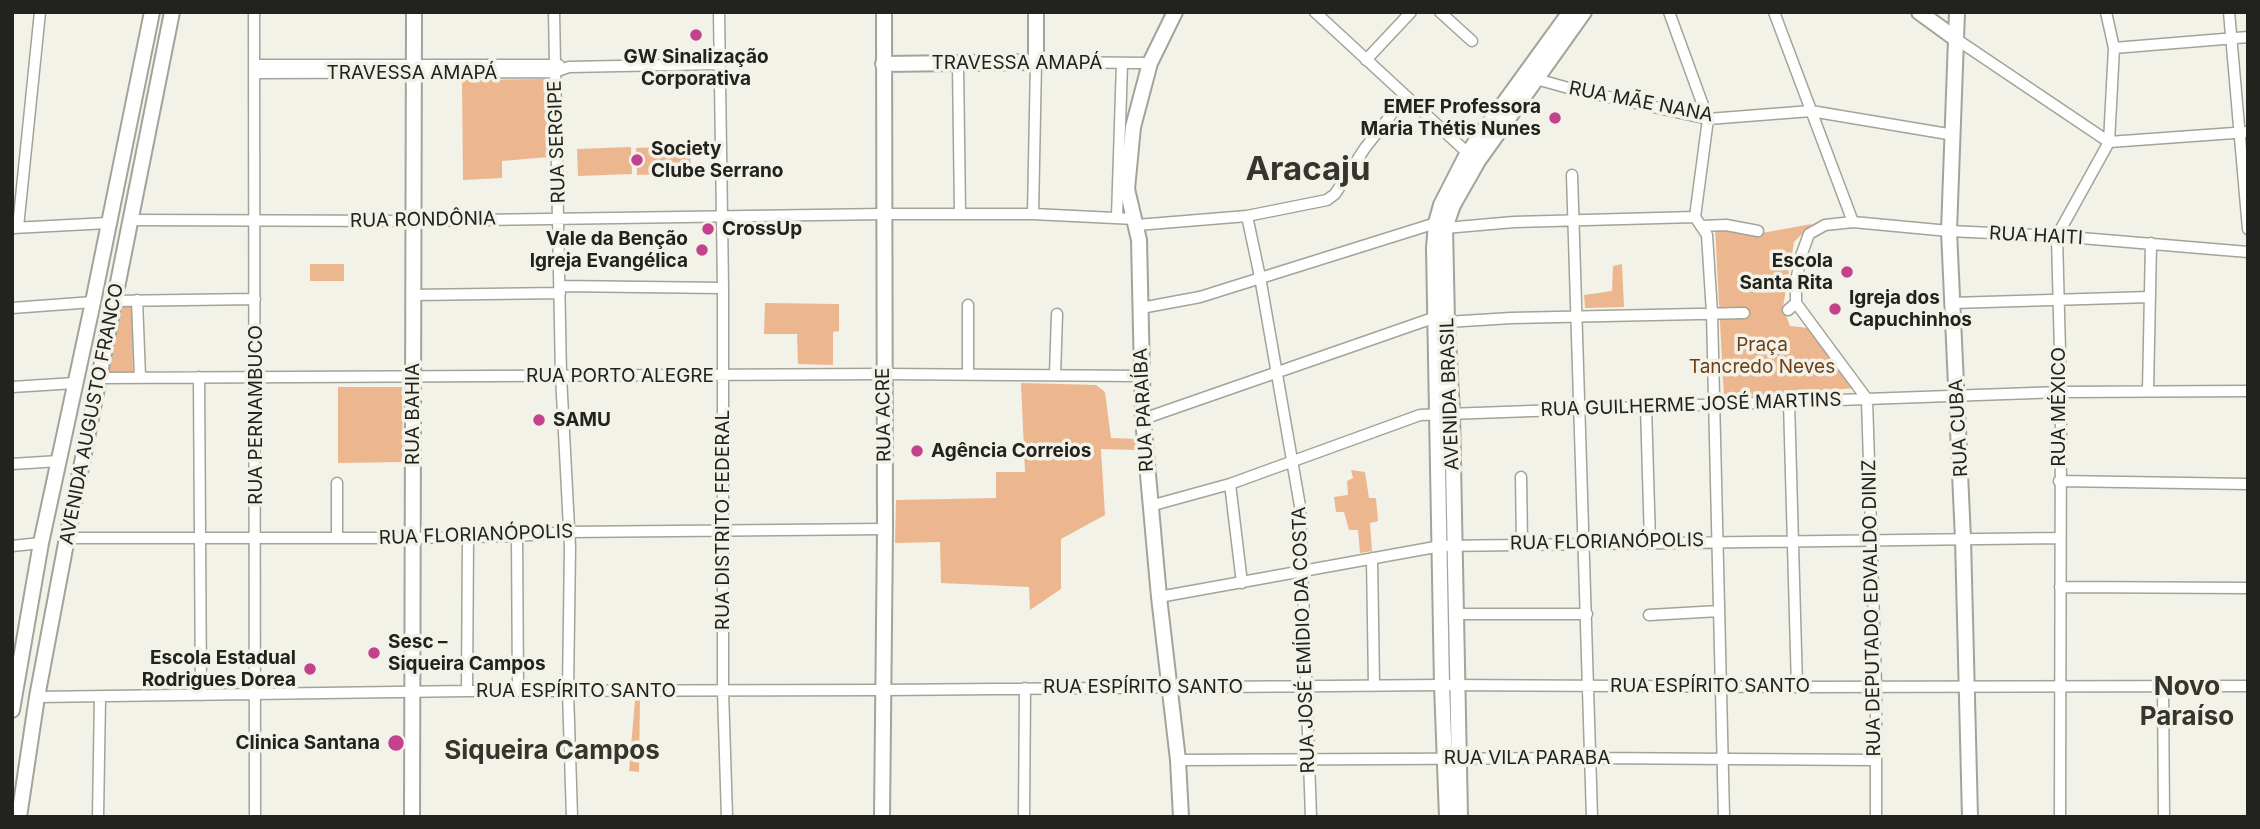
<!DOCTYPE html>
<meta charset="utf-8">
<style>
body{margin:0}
#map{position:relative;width:2260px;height:829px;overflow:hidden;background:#f2f2e8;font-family:Inter,sans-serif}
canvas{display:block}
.frame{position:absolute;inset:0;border:14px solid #22221e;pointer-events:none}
</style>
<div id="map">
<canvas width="2260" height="829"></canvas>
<div class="frame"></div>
</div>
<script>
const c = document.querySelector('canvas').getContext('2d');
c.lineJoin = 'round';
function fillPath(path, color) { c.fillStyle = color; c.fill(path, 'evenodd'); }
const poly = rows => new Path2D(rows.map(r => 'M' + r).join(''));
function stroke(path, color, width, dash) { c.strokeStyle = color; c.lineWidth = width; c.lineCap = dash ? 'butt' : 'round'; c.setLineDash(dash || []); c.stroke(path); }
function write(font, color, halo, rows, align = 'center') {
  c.font = font + ' Inter,sans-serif'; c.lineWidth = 7; c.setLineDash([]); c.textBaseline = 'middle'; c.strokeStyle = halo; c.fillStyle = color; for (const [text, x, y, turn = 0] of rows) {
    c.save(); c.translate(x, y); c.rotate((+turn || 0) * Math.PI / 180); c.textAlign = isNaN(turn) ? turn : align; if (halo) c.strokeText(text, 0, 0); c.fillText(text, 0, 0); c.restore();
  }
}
fillPath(poly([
 [545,79,549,157,502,161,502,178,463,180,462,80],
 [690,146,691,173,637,175,636,148],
 [631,147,632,174,578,176,577,149],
 [1812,224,1794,242,1783,307,1790,326,1809,328,1856,388,1724,398,1715,228,1756,234],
 [310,264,344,264,344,281,310,281],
 [1622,264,1624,307,1585,308,1584,295,1612,291,1613,266],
 [765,303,839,304,839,331,833,332,833,365,798,364,797,334,764,334],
 [123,305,130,305,132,307,133,373,105,373,120,307],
 [1021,383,1096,385,1105,392,1111,438,1139,439,1137,450,1101,449,1105,515,1061,539,1061,589,1030,610,1029,587,941,583,940,542,895,543,896,500,996,498,996,472,1025,472],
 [338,387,402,387,403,462,338,463],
 [1351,470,1365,472,1369,498,1376,498,1378,521,1370,523,1372,551,1360,553,1358,530,1349,530,1344,512,1336,512,1334,497,1348,495,1347,481,1353,478],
 [640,699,639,772,629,771,635,700]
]), '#ecb78f');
const street = poly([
 [254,12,255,817],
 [554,12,561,376,570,547,568,691,572,817],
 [719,12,723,288,723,691,727,817],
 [1315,12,1472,157],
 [1440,12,1472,41],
 [1669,12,1708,119,1695,217,1707,235,1712,313,1724,817],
 [1774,12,1853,222],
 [2229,12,2248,229],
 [1956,39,2109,142,2248,132],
 [2114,48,2248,37],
 [1366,60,1411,12],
 [958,64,960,214],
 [254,65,559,65],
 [254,73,554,72,569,67,720,64],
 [1536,79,1572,89,1708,119,1811,111,1954,135],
 [1572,175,1592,817],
 [1033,214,1036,62,1150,63],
 [1247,216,1260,277,1300,506,1311,817],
 [1117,217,1122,63],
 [130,220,413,221,883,214,1033,214,1135,219],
 [1137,225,1247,216,1327,200,1335,194,1365,148,1405,97],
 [1701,226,1726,225,1758,231],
 [18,227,40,12],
 [13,228,108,223],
 [1445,228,1514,222,1695,217],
 [560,286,723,288],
 [413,295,560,293],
 [137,300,140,377],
 [113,301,255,299],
 [1952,303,2150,297],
 [12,308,93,302],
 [1141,308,1200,297,1436,223],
 [1788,310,1796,303],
 [1447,322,1511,318,1744,313],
 [968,374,968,305],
 [1055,375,1057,314],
 [199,377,201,695],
 [99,378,883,374,1140,376],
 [12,387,75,383],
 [2148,391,2151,243],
 [1789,402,1797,687],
 [1646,406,1650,542],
 [1143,419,1436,317],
 [12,464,59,461],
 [1521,477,1522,543],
 [2059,481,2248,484],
 [337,483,337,538],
 [1230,484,1242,583],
 [1150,506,1230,484,1420,415,2061,392,2248,391],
 [517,536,518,691],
 [67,538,412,538,517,536,568,532,885,529],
 [12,546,41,543],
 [1372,558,1374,686],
 [2060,587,2248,588],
 [1159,597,1441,546,2059,538],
 [1455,614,1587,614],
 [1649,615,1719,611],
 [2163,686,2164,817],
 [467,691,468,536],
 [37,697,467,691,883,690,1442,685,1797,687,2248,686],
 [1178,760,1589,758,1876,760],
 [98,817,100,697],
 [1024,817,1025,688],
 [1876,817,1876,686,1867,399,1796,303,1796,281,1801,256,1809,234,1825,225,1853,222,1949,231,2057,236,2248,252],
 [2060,817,2061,392,2057,236,2109,142,2114,48,2106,12]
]);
const secondary = poly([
 [1175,12,1150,63,1133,127,1127,189,1139,240,1143,419,1159,597,1178,760,1181,817],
 [1919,12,1956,39],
 [1957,12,1949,231,1963,539,1970,817],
 [883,64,1036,62,1036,12],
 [12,710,41,543,93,302,152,12],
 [19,817,37,697,67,538,172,12],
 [412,817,414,12],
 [882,817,885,529,884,12],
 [1447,817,1442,685,1434,248,1436,223,1441,205,1467,154,1570,12],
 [1460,817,1452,413,1447,322,1445,228,1453,205,1478,161,1584,12]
]);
stroke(street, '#a3a399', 13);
stroke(secondary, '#a3a399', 18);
stroke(street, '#fff', 10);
stroke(secondary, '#fff', 14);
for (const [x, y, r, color] of [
 [696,35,7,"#c3428d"],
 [1555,118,7,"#c3428d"],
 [637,160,7,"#c3428d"],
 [708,229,7,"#c3428d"],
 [702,250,7,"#c3428d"],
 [1847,272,7,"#c3428d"],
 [1835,309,7,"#c3428d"],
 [539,420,7,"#c3428d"],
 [917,451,7,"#c3428d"],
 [374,653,7,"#c3428d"],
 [310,669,7,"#c3428d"],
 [396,743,9,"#c3428d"]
]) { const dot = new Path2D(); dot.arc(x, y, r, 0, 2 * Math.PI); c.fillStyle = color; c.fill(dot); stroke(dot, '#f2f2e8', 2.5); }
write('bold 19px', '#22221e', '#f2f2e8', [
 ["GW Sinalização",696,57,"center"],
 ["Corporativa",696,79,"center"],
 ["EMEF Professora",1541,107,"right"],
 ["Maria Thétis Nunes",1541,129,"right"],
 ["Society",651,149],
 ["Clube Serrano",651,171],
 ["CrossUp",722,229],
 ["Vale da Benção",688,239,"right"],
 ["Igreja Evangélica",688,261,"right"],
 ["Escola",1833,261,"right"],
 ["Santa Rita",1833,283,"right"],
 ["Igreja dos",1849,298],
 ["Capuchinhos",1849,320],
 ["SAMU",553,420],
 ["Agência Correios",931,451],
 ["Sesc –",388,642],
 ["Siqueira Campos",388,664],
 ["Escola Estadual",296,658,"right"],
 ["Rodrigues Dorea",296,680,"right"],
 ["Clinica Santana",380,743,"right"]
], 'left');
write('19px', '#22221e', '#f2f2e8', [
 ["TRAVESSA AMAPÁ",1017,63],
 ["TRAVESSA AMAPÁ",412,73],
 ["RUA MÃE NANA",1641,102,11],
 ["RUA SERGIPE",557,142,-92],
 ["RUA RONDÔNIA",423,220,-1],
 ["RUA HAITI",2036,236,3],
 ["RUA PORTO ALEGRE",620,376],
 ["AVENIDA BRASIL",1450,394,-92],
 ["RUA GUILHERME JOSÉ MARTINS",1691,405,-2],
 ["RUA MÉXICO",2059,407,-90],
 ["RUA PARAÍBA",1144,410,-93],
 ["AVENIDA AUGUSTO FRANCO",92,414,-79],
 ["RUA BAHIA",413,414,-90],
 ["RUA PERNAMBUCO",256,415,-90],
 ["RUA ACRE",884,415,-91],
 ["RUA CUBA",1959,428,-93],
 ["RUA DISTRITO FEDERAL",723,520,-90],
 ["RUA FLORIANÓPOLIS",476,535,-2],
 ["RUA FLORIANÓPOLIS",1607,542,-1],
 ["RUA DEPUTADO EDVALDO DINIZ",1872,608,-91],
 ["RUA JOSÉ EMÍDIO DA COSTA",1304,640,-92],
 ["RUA ESPÍRITO SANTO",1710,686],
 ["RUA ESPÍRITO SANTO",1143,687],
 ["RUA ESPÍRITO SANTO",576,691],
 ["RUA VILA PARABA",1527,758]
]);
write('19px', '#6c3f18', '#f2f2e8', [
 ["Praça",1762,345],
 ["Tancredo Neves",1762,367]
]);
write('bold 26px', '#35352d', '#f2f2e8', [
 ["Novo",2187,687],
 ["Paraíso",2187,717],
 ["Siqueira Campos",552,751]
]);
write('bold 33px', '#35352d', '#f2f2e8', [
 ["Aracaju",1308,170]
]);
</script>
